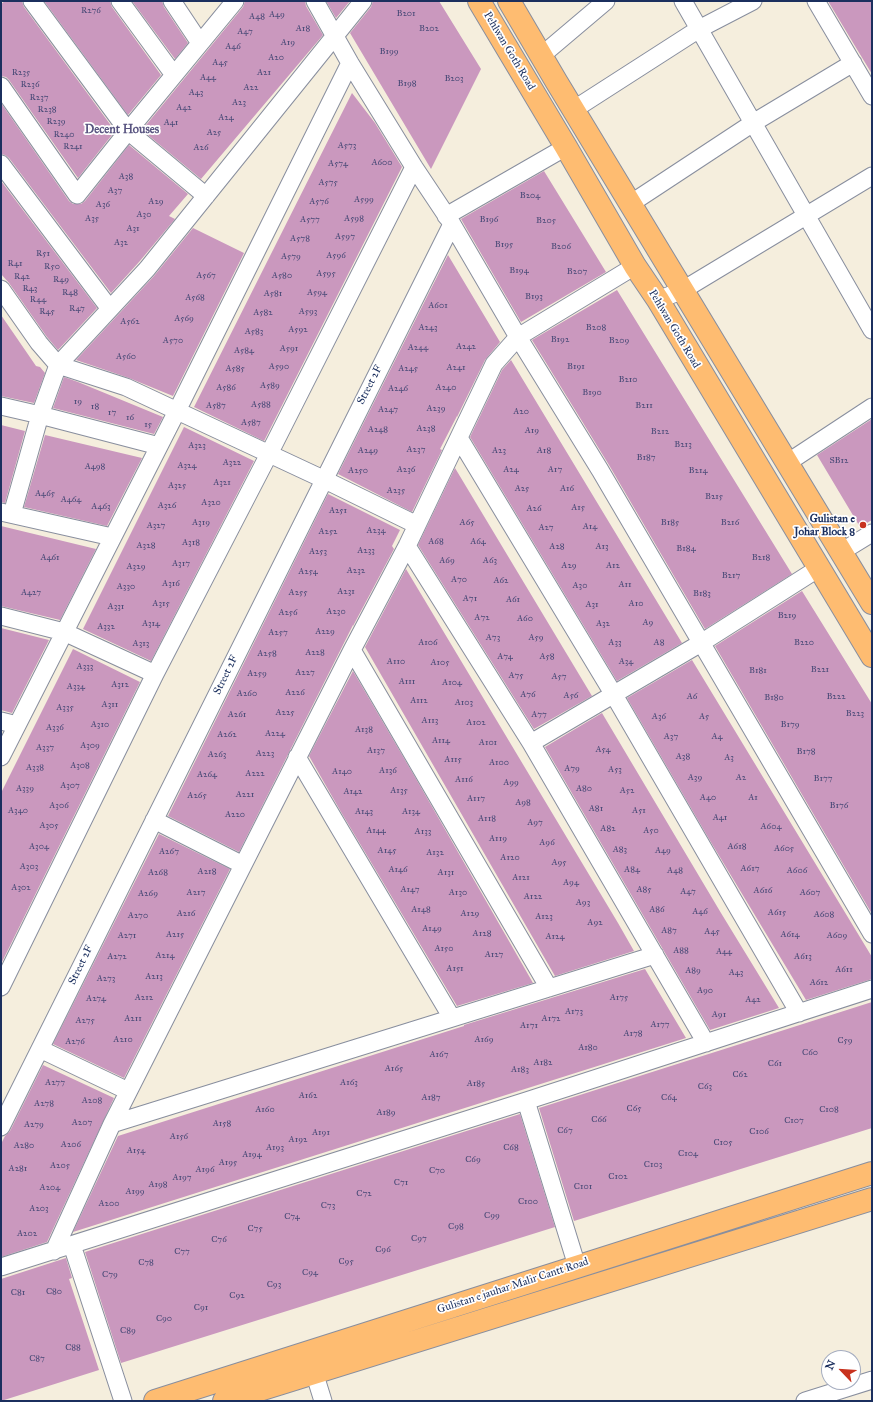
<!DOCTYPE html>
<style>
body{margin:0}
#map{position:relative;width:873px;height:1402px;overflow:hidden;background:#f5eedd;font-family:"IM FELL Great Primer",serif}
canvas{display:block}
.frame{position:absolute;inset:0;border:2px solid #1b2f5e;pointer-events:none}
.north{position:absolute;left:821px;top:1350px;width:40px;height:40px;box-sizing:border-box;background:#fff;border:1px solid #a4acbf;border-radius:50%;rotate:295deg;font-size:11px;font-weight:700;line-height:16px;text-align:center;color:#1b2f5e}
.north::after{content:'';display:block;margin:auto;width:14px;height:18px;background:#c8321e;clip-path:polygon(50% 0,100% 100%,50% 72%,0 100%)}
</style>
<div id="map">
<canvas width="873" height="1402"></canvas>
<div class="frame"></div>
<div class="north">N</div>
</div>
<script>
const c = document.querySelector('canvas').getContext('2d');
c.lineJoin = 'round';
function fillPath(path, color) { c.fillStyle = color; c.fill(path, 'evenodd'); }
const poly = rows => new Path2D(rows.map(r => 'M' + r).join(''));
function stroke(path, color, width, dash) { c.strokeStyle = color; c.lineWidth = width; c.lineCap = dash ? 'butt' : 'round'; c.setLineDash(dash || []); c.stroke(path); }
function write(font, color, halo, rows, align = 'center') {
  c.font = font + ' "IM FELL Great Primer",serif'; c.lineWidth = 3.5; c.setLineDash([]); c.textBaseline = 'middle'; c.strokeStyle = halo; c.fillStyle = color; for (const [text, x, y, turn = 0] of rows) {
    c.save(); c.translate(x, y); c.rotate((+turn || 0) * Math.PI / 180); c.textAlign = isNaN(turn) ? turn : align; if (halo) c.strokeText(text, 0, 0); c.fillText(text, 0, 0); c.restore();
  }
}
fillPath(poly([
 [5,1,22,1,24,7,115,131,78,178,9,80,6,77,1,76,1,4],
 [44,1,110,1,112,7,161,75,128,115],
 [132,1,162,1,164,7,188,43,175,59],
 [245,1,305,1,306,6,323,35,201,179,142,130,243,7],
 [326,1,350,1,336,18],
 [373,1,439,1,481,69,431,169,350,33,371,7],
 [828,1,872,1,872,74,855,46],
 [352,93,375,123,402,167,264,441,194,407],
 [1,103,69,201,73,204,81,204,85,201,129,145,188,194,169,216,175,219,139,262,111,293,9,158,5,155,1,154],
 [544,171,606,272,521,322,461,219],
 [1,181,97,308,58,350,47,337,9,283,1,274],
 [193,228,244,253,173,396,129,378,76,360,154,276],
 [448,255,500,342,485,360,457,417,457,416,440,449,442,450,412,512,338,474],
 [617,290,792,574,705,629,609,465,532,340],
 [1,315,36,366,40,367,45,373,34,403,1,396],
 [511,360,682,643,617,681,470,437,502,370],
 [64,377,78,382,163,417,154,434,53,408],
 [872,419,872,520,860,527,817,455],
 [1,425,25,431,5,503,1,502],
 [184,427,254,461,151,661,83,629],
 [45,435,142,458,107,526,24,507],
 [455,468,592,696,534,729,418,545],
 [328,494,400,530,392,546,394,549,353,626,353,625,239,852,168,816],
 [1,526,96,549,60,620,1,606],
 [406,569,618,923,634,951,555,976,365,647],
 [802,591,872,704,872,914,715,646],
 [1,628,49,640,12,713,1,710],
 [73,649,140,682,1,964,1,793],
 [692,660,872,957,872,979,806,1000,709,839,627,698],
 [353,671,415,777,533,983,457,1006,341,812,309,756],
 [602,713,721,913,779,1008,710,1030,545,747],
 [159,834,230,869,124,1078,53,1044],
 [645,969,686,1038,73,1232,118,1136,464,1026,464,1025],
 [872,1002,872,1128,574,1221,539,1108],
 [43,1065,114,1098,47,1242,1,1257,1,1144,5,1136,10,1131],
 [520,1114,555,1227,121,1363,85,1252],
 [66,1258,72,1278,69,1279,99,1370,1,1401,1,1279]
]), '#ca98be');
const minor = poly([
 [32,1,128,131,206,196],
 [120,1,174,75],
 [172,1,200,43],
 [315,1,350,63,414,167,452,224,518,337,600,470,872,934],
 [683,1,872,330],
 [816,1,872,96],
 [541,56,606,1],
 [1,86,77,195,128,131,235,1],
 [573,110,699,29,753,1],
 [1,164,110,309],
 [630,204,753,123,853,63],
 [446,216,566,147],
 [1,289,39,343,58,365,126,387,323,479,417,525],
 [658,300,683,290,872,176],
 [1,406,40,415,159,446],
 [459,438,614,695,799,1013],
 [787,463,872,407],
 [1,512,112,537],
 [12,514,40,415,58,365,147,269,363,1],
 [407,546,531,743,706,1043],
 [841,552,872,533],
 [1,616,64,632,155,674],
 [352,650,549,988],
 [1,721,17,725],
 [531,743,701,643,819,568],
 [1,757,177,411,350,63],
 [297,757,452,1018],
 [154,820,243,865],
 [1,987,155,674,269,454,414,167],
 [40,1049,128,1091],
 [526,1101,577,1266],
 [112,1124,655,955],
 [1,1127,452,224],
 [72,1245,123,1401],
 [54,1251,112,1124,352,650,407,546,494,364,518,337,635,266],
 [1,1267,526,1101,872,989],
 [314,1372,323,1401],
 [805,1401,872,1380]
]);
const major = poly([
 [479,1,566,147,635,266,658,300,872,656],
 [509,1,556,81,872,603],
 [155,1401,872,1173],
 [224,1401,872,1199]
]);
stroke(minor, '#888e9e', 19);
stroke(major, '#888e9e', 24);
stroke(minor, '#fff', 17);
stroke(major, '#febc71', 22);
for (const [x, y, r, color] of [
 [863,525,4,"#c8321e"]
]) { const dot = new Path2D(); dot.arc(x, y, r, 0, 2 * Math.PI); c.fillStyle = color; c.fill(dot); stroke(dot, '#fff', 1.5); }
write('9px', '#474976', null, [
 ["R276",91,11],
 ["B201",406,14],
 ["A49",277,15],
 ["A48",257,17],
 ["A18",303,29],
 ["B202",429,29],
 ["A47",245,32],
 ["A19",288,43],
 ["A46",233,47],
 ["B199",389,52],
 ["A20",276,58],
 ["A45",220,63],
 ["R235",21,73],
 ["A21",264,73],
 ["A44",208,78],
 ["B203",454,79],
 ["B198",407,84],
 ["R236",30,85],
 ["A22",251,88],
 ["A43",196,93],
 ["R237",39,98],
 ["A23",239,103],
 ["A42",184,108],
 ["R238",47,110],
 ["A24",226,118],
 ["R239",56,122],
 ["A41",171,123],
 ["A25",214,133],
 ["R240",64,135],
 ["A573",347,146],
 ["R241",73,147],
 ["A26",201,148],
 ["A600",382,163],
 ["A574",338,164],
 ["A38",126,177],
 ["A575",328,183],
 ["A37",115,191],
 ["B204",530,196],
 ["A599",364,200],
 ["A29",156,202],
 ["A576",319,202],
 ["A36",103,205],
 ["A30",144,215],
 ["A35",92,219],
 ["A598",354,219],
 ["A577",310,220],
 ["B196",489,220],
 ["B205",546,221],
 ["A31",133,229],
 ["A597",345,237],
 ["A578",300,239],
 ["A32",121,243],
 ["B195",504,245],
 ["B206",561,247],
 ["R51",43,254],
 ["A596",336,256],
 ["A579",291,257],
 ["R41",15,264],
 ["R50",52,267],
 ["B194",519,271],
 ["B207",577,272],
 ["A595",326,274],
 ["A567",206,276],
 ["A580",282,276],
 ["R42",22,277],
 ["R49",61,280],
 ["R43",30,289],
 ["R48",70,293],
 ["A594",317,293],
 ["A581",273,294],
 ["B193",534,297],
 ["A568",195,298],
 ["R44",38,300],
 ["A601",438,306],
 ["R47",77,309],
 ["R45",47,312],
 ["A593",308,312],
 ["A582",263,313],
 ["A569",184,319],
 ["A562",130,322],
 ["A243",428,328],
 ["B208",596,328],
 ["A592",298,330],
 ["A583",254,332],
 ["B192",560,340],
 ["A570",173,341],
 ["B209",619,341],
 ["A242",466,347],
 ["A244",418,348],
 ["A591",289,349],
 ["A584",244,351],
 ["A560",126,357],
 ["A590",279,367],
 ["B191",576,367],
 ["A241",456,368],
 ["A585",235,369],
 ["A245",408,369],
 ["B210",628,380],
 ["A589",270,386],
 ["A586",226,388],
 ["A240",446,388],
 ["A246",398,389],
 ["B190",592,393],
 ["19",78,402],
 ["A588",261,405],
 ["A587",216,406],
 ["B211",644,406],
 ["18",95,407],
 ["A239",436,409],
 ["A247",388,410],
 ["A20",521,412],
 ["17",112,413],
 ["16",130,418],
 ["A587",251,423],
 ["15",148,425],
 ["A238",426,429],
 ["A248",378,430],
 ["A19",532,431],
 ["B212",660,432],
 ["B213",683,445],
 ["A323",197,446],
 ["A237",416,450],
 ["A249",368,451],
 ["A23",499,451],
 ["A18",544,451],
 ["B187",646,458],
 ["SB12",839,461],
 ["A322",232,463],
 ["A324",187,466],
 ["A498",95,467],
 ["A236",406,470],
 ["A24",511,470],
 ["A17",555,470],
 ["A250",358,471],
 ["B214",698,471],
 ["A321",222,483],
 ["A325",177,486],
 ["A25",522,489],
 ["A16",567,489],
 ["A235",396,491],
 ["A465",45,494],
 ["B215",714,497],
 ["A464",71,500],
 ["A320",211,503],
 ["A326",167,506],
 ["A463",101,507],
 ["A15",578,508],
 ["A26",534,509],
 ["A251",338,511],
 ["A319",201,523],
 ["A65",467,523],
 ["B185",670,523],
 ["B216",730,523],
 ["A327",156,526],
 ["A14",590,527],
 ["A27",546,528],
 ["A234",376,531],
 ["A252",328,532],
 ["A68",436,542],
 ["A64",478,542],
 ["A318",191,543],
 ["A328",146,546],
 ["A28",557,547],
 ["A13",602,547],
 ["B184",686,549],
 ["A233",366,551],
 ["A253",318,552],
 ["A461",50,558],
 ["B218",761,558],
 ["A69",447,561],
 ["A63",490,561],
 ["A317",181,564],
 ["A29",569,566],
 ["A12",613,566],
 ["A329",136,567],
 ["A232",356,571],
 ["A254",308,572],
 ["B217",731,576],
 ["A70",459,580],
 ["A62",501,581],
 ["A316",171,584],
 ["A11",625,585],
 ["A30",580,586],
 ["A330",126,587],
 ["A231",346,592],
 ["A427",31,593],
 ["A255",298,593],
 ["B183",702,594],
 ["A71",470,599],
 ["A61",513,600],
 ["A315",161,604],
 ["A10",636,604],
 ["A31",592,605],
 ["A331",116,607],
 ["A230",336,612],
 ["A256",288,613],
 ["B219",787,616],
 ["A72",482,618],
 ["A60",525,619],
 ["A9",648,623],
 ["A314",151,624],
 ["A32",603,624],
 ["A332",106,627],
 ["A229",325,632],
 ["A257",278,633],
 ["A73",493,638],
 ["A59",536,638],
 ["A106",428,643],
 ["A33",615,643],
 ["A8",659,643],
 ["B220",804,643],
 ["A313",141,644],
 ["A228",315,653],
 ["A258",267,654],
 ["A74",505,657],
 ["A58",547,657],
 ["A110",396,662],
 ["A34",626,662],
 ["A105",440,663],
 ["A333",85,667],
 ["B221",820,670],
 ["B181",758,671],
 ["A227",305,673],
 ["A259",257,674],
 ["A75",516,676],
 ["A57",559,677],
 ["A111",407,682],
 ["A104",452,683],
 ["A312",120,685],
 ["A334",76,687],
 ["A226",295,693],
 ["A260",247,694],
 ["A76",528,695],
 ["A56",571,696],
 ["A6",692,697],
 ["B222",836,697],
 ["B180",774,698],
 ["A112",419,701],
 ["A103",464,703],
 ["A311",110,705],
 ["A335",65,708],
 ["A225",285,713],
 ["B223",855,714],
 ["A261",237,715],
 ["A77",539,715],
 ["A36",659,717],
 ["A5",704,717],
 ["A113",430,721],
 ["A102",476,723],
 ["A310",100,725],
 ["B179",790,725],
 ["A336",55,728],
 ["A138",364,730],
 ["A224",275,734],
 ["A262",227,735],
 ["A37",671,737],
 ["A4",717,737],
 ["A114",441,741],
 ["A101",488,743],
 ["A309",90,746],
 ["A337",45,748],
 ["A54",603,750],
 ["A137",376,751],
 ["B178",806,752],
 ["A223",265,754],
 ["A263",217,755],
 ["A38",683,757],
 ["A3",729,758],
 ["A115",453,760],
 ["A100",499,763],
 ["A308",80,766],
 ["A338",35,768],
 ["A79",572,769],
 ["A53",615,770],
 ["A136",388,771],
 ["A140",342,772],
 ["A222",255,774],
 ["A264",207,775],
 ["A39",695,778],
 ["A2",741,778],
 ["B177",823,779],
 ["A116",464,780],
 ["A99",511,783],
 ["A307",70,786],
 ["A339",25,789],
 ["A80",584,789],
 ["A135",399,791],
 ["A52",627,791],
 ["A142",353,792],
 ["A221",245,795],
 ["A265",197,796],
 ["A40",708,798],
 ["A1",753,798],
 ["A117",476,799],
 ["A98",523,803],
 ["A306",59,806],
 ["B176",839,806],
 ["A81",596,809],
 ["A340",18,811],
 ["A51",639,811],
 ["A143",364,812],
 ["A134",411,812],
 ["A220",235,815],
 ["A41",720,818],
 ["A118",487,819],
 ["A97",535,823],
 ["A305",49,826],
 ["A604",771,827],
 ["A82",608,829],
 ["A144",376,831],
 ["A50",651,831],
 ["A133",423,832],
 ["A119",498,839],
 ["A96",547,843],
 ["A304",39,847],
 ["A618",737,847],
 ["A605",784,849],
 ["A83",620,850],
 ["A145",387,851],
 ["A49",663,851],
 ["A267",169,852],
 ["A132",435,853],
 ["A120",510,858],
 ["A95",559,863],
 ["A303",29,867],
 ["A617",750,869],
 ["A146",398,870],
 ["A84",632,870],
 ["A48",675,871],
 ["A606",797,871],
 ["A218",207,872],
 ["A268",158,873],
 ["A131",446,873],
 ["A121",521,878],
 ["A94",571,883],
 ["A302",21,888],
 ["A147",410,890],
 ["A85",644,890],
 ["A616",763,891],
 ["A47",688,892],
 ["A217",196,893],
 ["A130",458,893],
 ["A607",810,893],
 ["A269",148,894],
 ["A122",533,897],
 ["A93",583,903],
 ["A148",421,910],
 ["A86",657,910],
 ["A46",700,912],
 ["A615",777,913],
 ["A216",186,914],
 ["A129",470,914],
 ["A608",824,915],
 ["A270",138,916],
 ["A123",544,917],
 ["A92",595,923],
 ["A149",432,929],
 ["A87",669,931],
 ["A45",712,932],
 ["A128",482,934],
 ["A215",175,935],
 ["A614",790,935],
 ["A271",127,936],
 ["A609",837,936],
 ["A124",555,937],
 ["A150",444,949],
 ["A88",681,951],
 ["A44",724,952],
 ["A127",494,955],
 ["A214",165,956],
 ["A272",117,957],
 ["A613",803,957],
 ["A151",455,969],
 ["A611",844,970],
 ["A89",693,971],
 ["A43",736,973],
 ["A213",154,977],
 ["A273",106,979],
 ["A612",819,983],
 ["A90",705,991],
 ["A212",144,998],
 ["A175",619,998],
 ["A274",96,999],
 ["A42",753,1000],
 ["A173",574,1012],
 ["A91",719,1015],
 ["A211",133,1019],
 ["A172",551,1019],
 ["A275",85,1021],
 ["A177",660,1025],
 ["A171",529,1026],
 ["A178",633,1034],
 ["A210",123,1040],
 ["A169",484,1040],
 ["C59",845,1041],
 ["A276",75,1042],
 ["A180",588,1048],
 ["C60",810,1053],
 ["A167",439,1055],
 ["A182",543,1063],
 ["C61",775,1064],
 ["A165",394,1069],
 ["A183",520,1070],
 ["C62",740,1075],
 ["A277",55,1083],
 ["A163",349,1083],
 ["A185",476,1084],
 ["C63",705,1087],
 ["A162",308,1096],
 ["A187",431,1098],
 ["C64",669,1098],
 ["A208",92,1101],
 ["A278",44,1104],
 ["C65",634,1109],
 ["A160",265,1110],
 ["C108",829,1110],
 ["A189",386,1113],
 ["C66",599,1120],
 ["C107",794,1121],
 ["A207",82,1123],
 ["A158",222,1124],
 ["A279",34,1125],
 ["C67",565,1131],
 ["C106",759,1132],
 ["A191",321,1133],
 ["A156",179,1137],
 ["A192",298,1140],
 ["C105",723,1143],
 ["A206",71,1145],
 ["A280",24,1146],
 ["A193",275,1148],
 ["C68",511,1148],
 ["A154",136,1151],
 ["C104",688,1154],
 ["A194",252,1155],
 ["C69",473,1160],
 ["A195",228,1163],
 ["C103",653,1165],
 ["A205",60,1166],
 ["A281",18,1169],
 ["A196",205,1170],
 ["C70",437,1171],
 ["C102",618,1177],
 ["A197",182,1178],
 ["C71",401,1183],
 ["A198",158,1185],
 ["C101",583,1187],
 ["A204",50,1188],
 ["A199",135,1192],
 ["C72",364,1194],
 ["C100",528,1202],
 ["A200",109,1204],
 ["C73",328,1206],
 ["A203",39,1209],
 ["C99",492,1216],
 ["C74",292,1217],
 ["C98",456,1227],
 ["C75",255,1229],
 ["A202",27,1234],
 ["C97",419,1239],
 ["C76",219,1240],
 ["C96",383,1250],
 ["C77",182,1252],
 ["C95",346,1262],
 ["C78",146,1263],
 ["C94",310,1273],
 ["C79",110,1275],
 ["C93",274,1285],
 ["C80",54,1292],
 ["C81",18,1293],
 ["C92",237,1296],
 ["C91",201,1308],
 ["C90",164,1319],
 ["C89",128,1331],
 ["C88",73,1348],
 ["C87",37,1359]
]);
write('11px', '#1b2f5e', '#fff', [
 ["Pehlwan Goth Road",509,51,59],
 ["Pehlwan Goth Road",674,329,59],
 ["Street 2F",370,385,-63],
 ["Street 2F",226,675,-64],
 ["Street 2F",81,965,-64],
 ["Gulistan e jauhar Malir Cantt Road",513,1286,-18]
]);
write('bold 11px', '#1b2f5e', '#fff', [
 ["Gulistan e",855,519],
 ["Johar Block 8",855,532]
], 'right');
write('bold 12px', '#585480', '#fff', [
 ["Decent Houses",122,130]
]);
</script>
